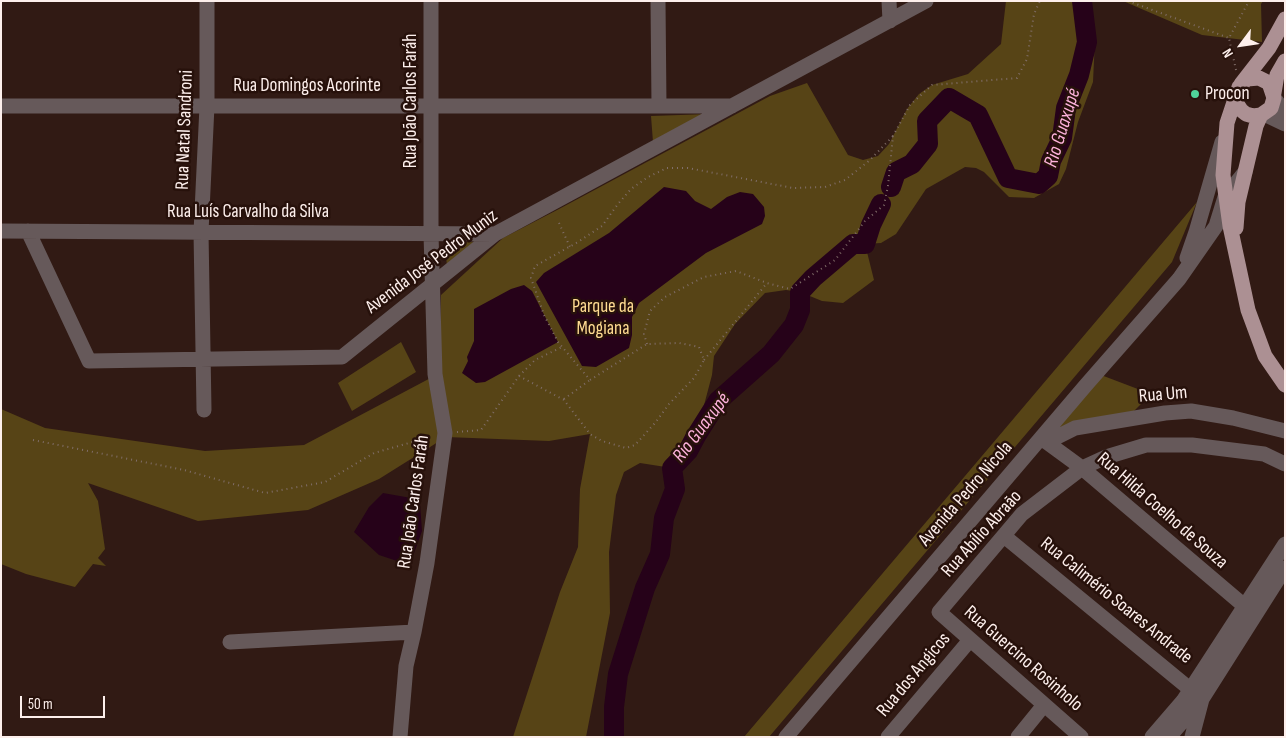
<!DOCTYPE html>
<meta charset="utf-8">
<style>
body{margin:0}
#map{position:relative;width:1286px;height:738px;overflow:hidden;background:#311a14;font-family:"Sofia Sans Condensed",sans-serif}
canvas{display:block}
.frame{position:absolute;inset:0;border:2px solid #fdefec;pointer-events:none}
.north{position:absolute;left:1216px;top:20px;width:50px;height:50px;-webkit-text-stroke:4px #27110b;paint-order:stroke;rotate:239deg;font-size:14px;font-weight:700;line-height:20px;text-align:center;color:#fdefec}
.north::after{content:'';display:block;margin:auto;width:18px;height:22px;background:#fdefec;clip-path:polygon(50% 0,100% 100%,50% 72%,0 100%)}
.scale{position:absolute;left:20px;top:696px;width:85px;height:22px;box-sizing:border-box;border:2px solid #fdefec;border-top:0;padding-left:6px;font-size:15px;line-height:18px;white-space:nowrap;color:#fdefec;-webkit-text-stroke:4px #27110b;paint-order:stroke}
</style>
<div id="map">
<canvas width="1286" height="738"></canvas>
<div class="frame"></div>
<div class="north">N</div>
<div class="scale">50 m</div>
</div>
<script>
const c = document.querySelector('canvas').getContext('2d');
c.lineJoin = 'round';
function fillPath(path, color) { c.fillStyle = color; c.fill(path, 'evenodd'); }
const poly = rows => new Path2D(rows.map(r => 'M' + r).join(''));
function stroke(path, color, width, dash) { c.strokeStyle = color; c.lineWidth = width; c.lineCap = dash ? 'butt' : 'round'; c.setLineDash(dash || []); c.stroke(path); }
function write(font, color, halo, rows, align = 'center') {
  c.font = font + ' "Sofia Sans Condensed",sans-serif'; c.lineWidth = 5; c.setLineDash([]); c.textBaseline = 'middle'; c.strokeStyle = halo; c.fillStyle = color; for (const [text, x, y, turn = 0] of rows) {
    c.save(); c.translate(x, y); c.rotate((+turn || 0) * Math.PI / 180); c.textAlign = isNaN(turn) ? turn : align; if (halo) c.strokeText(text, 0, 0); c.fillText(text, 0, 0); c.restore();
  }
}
fillPath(poly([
 [1006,1,1091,1,1095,39,1093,82,1078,122,1066,169,1059,184,1034,198,1009,197,984,172,976,168,965,167,926,189,896,234,881,243,865,244,874,280,843,303,822,301,800,292,786,290,765,293,735,324,714,356,712,375,703,409,676,454,672,468,640,463,624,472,616,495,609,552,610,613,586,737,513,737,560,592,578,547,580,489,590,434,549,441,446,437,379,479,308,510,198,521,88,483,98,501,105,549,98,558,106,566,93,564,75,587,26,574,1,564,1,409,45,428,205,451,304,445,440,373,441,295,503,238,559,209,770,96,807,83,848,155,863,160,878,156,889,144,907,109,919,94,932,85,968,74,1001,44],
 [1123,1,1263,1,1261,4,1262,42,1202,35],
 [709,114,653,142,651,116],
 [1197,202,1172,262,769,737,744,737],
 [476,242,447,267,445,243],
 [401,342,416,372,352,411,338,383],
 [1101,375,1151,394,1133,412,1057,428]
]), '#574416');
fillPath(poly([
 [664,187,686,191,695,201,711,209,727,197,740,192,753,194,764,207,765,216,762,224,706,253,639,303,632,317,632,335,629,348,596,367,582,366,536,282,544,273,609,233],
 [524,285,532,291,558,342,485,382,476,383,462,373,468,361,467,357,474,341,474,309,511,289],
 [383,493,411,498,420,504,422,531,413,556,400,562,379,555,354,532,369,507]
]), '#260219');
stroke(poly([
 [891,187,896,172,912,164,928,144,927,121,949,98,978,115,1008,178,1039,184,1048,176,1051,161,1062,138,1066,108,1079,75,1087,42,1082,1],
 [614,737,614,707,618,674,645,588,660,554,664,518,675,489,672,468,688,451,696,436,718,401,771,354,794,325,800,310,800,292,813,278,853,244,865,244,871,225,881,204]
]), '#260219', 20);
stroke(poly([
 [1128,1,1229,38],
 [1236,70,1229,38,1249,1],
 [559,223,570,247],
 [647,344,644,334,650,311,665,297,704,277,736,271,767,283,790,289,835,260,865,221,884,205,888,186,893,136,910,105,932,85,1017,78,1027,59,1034,14,1040,1],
 [704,360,767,283],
 [519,376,535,360,562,347],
 [564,399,590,380],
 [457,432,481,430,519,376,564,400,590,434,602,441,626,448,635,445,655,423,669,404,694,378,704,360,699,347,679,343,647,344,590,380,558,342,544,315,531,278,535,266,578,242,602,226,618,204,631,189,648,177,667,168,688,168,793,188,825,187,845,180,870,160,893,136],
 [33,440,184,470,265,493,325,482,374,453,430,437]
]), '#816e69', 2, [1, 4]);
stroke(poly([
 [658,1,659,106],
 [889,1,890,21],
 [1274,98,1285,112],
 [1,106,732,106],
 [1264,114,1285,124],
 [1,231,495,234],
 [28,231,89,361,342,357,495,234,926,1],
 [1187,258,1196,232,1222,142],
 [204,410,201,232,207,106,207,1],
 [1041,438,1082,468,1255,615],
 [1047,442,1075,428,1165,413,1191,411,1233,418,1285,431],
 [1004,536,1202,699,1192,737],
 [230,642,414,632],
 [400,737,406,666,414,632,427,563,445,433,435,374,431,234,431,1],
 [786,737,1086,385,1179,279,1216,226,1225,197,1245,172],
 [888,737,970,640],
 [1018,737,1044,705],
 [1081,737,939,612,1022,514,1082,468,1106,457,1146,445,1192,445,1264,454,1285,464],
 [1152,737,1183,701,1285,544],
 [1169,737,1202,699,1285,568]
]), '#66595a', 15);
stroke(poly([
 [1241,84,1269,48,1285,19],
 [1274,93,1277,75,1285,61],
 [1236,96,1227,123,1223,175,1230,226,1248,310,1265,356,1285,385],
 [1236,228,1238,202,1256,126,1261,115,1271,108,1274,98,1269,83,1259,78,1247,79,1239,87,1236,96,1237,104,1241,110,1246,114,1253,116,1261,115]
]), '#ac9093', 15);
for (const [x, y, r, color] of [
 [1195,94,5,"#4fd399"]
]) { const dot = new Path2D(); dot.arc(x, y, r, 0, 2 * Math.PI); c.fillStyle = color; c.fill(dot); stroke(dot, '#27110b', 2); }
write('19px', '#fdefec', '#27110b', [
 ["Rua Domingos Acorinte",307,86],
 ["Rua João Carlos Faráh",411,101,-90],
 ["Rua Natal Sandroni",185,130,-88],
 ["Rua Luís Carvalho da Silva",248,212],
 ["Avenida José Pedro Muniz",432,262,-37],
 ["Rua Um",1163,395,-5],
 ["Avenida Pedro Nicola",966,494,-49],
 ["Rua João Carlos Faráh",414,502,-82],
 ["Rua Hilda Coelho de Souza",1162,511,41],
 ["Rua Abílio Abraão",982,534,-48],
 ["Rua Calimério Soares Andrade",1116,601,39],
 ["Rua Guercino Rosinholo",1023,659,41],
 ["Rua dos Angicos",914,675,-50]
]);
write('19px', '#fdefec', '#27110b', [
 ["Procon",1205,94]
], 'left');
write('19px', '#ffdc92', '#27110b', [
 ["Parque da",603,307],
 ["Mogiana",603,329]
]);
write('italic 20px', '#fdb2db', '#27110b', [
 ["Rio Guaxupé",1063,128,-73],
 ["Rio Guaxupé",702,428,-53]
]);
</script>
